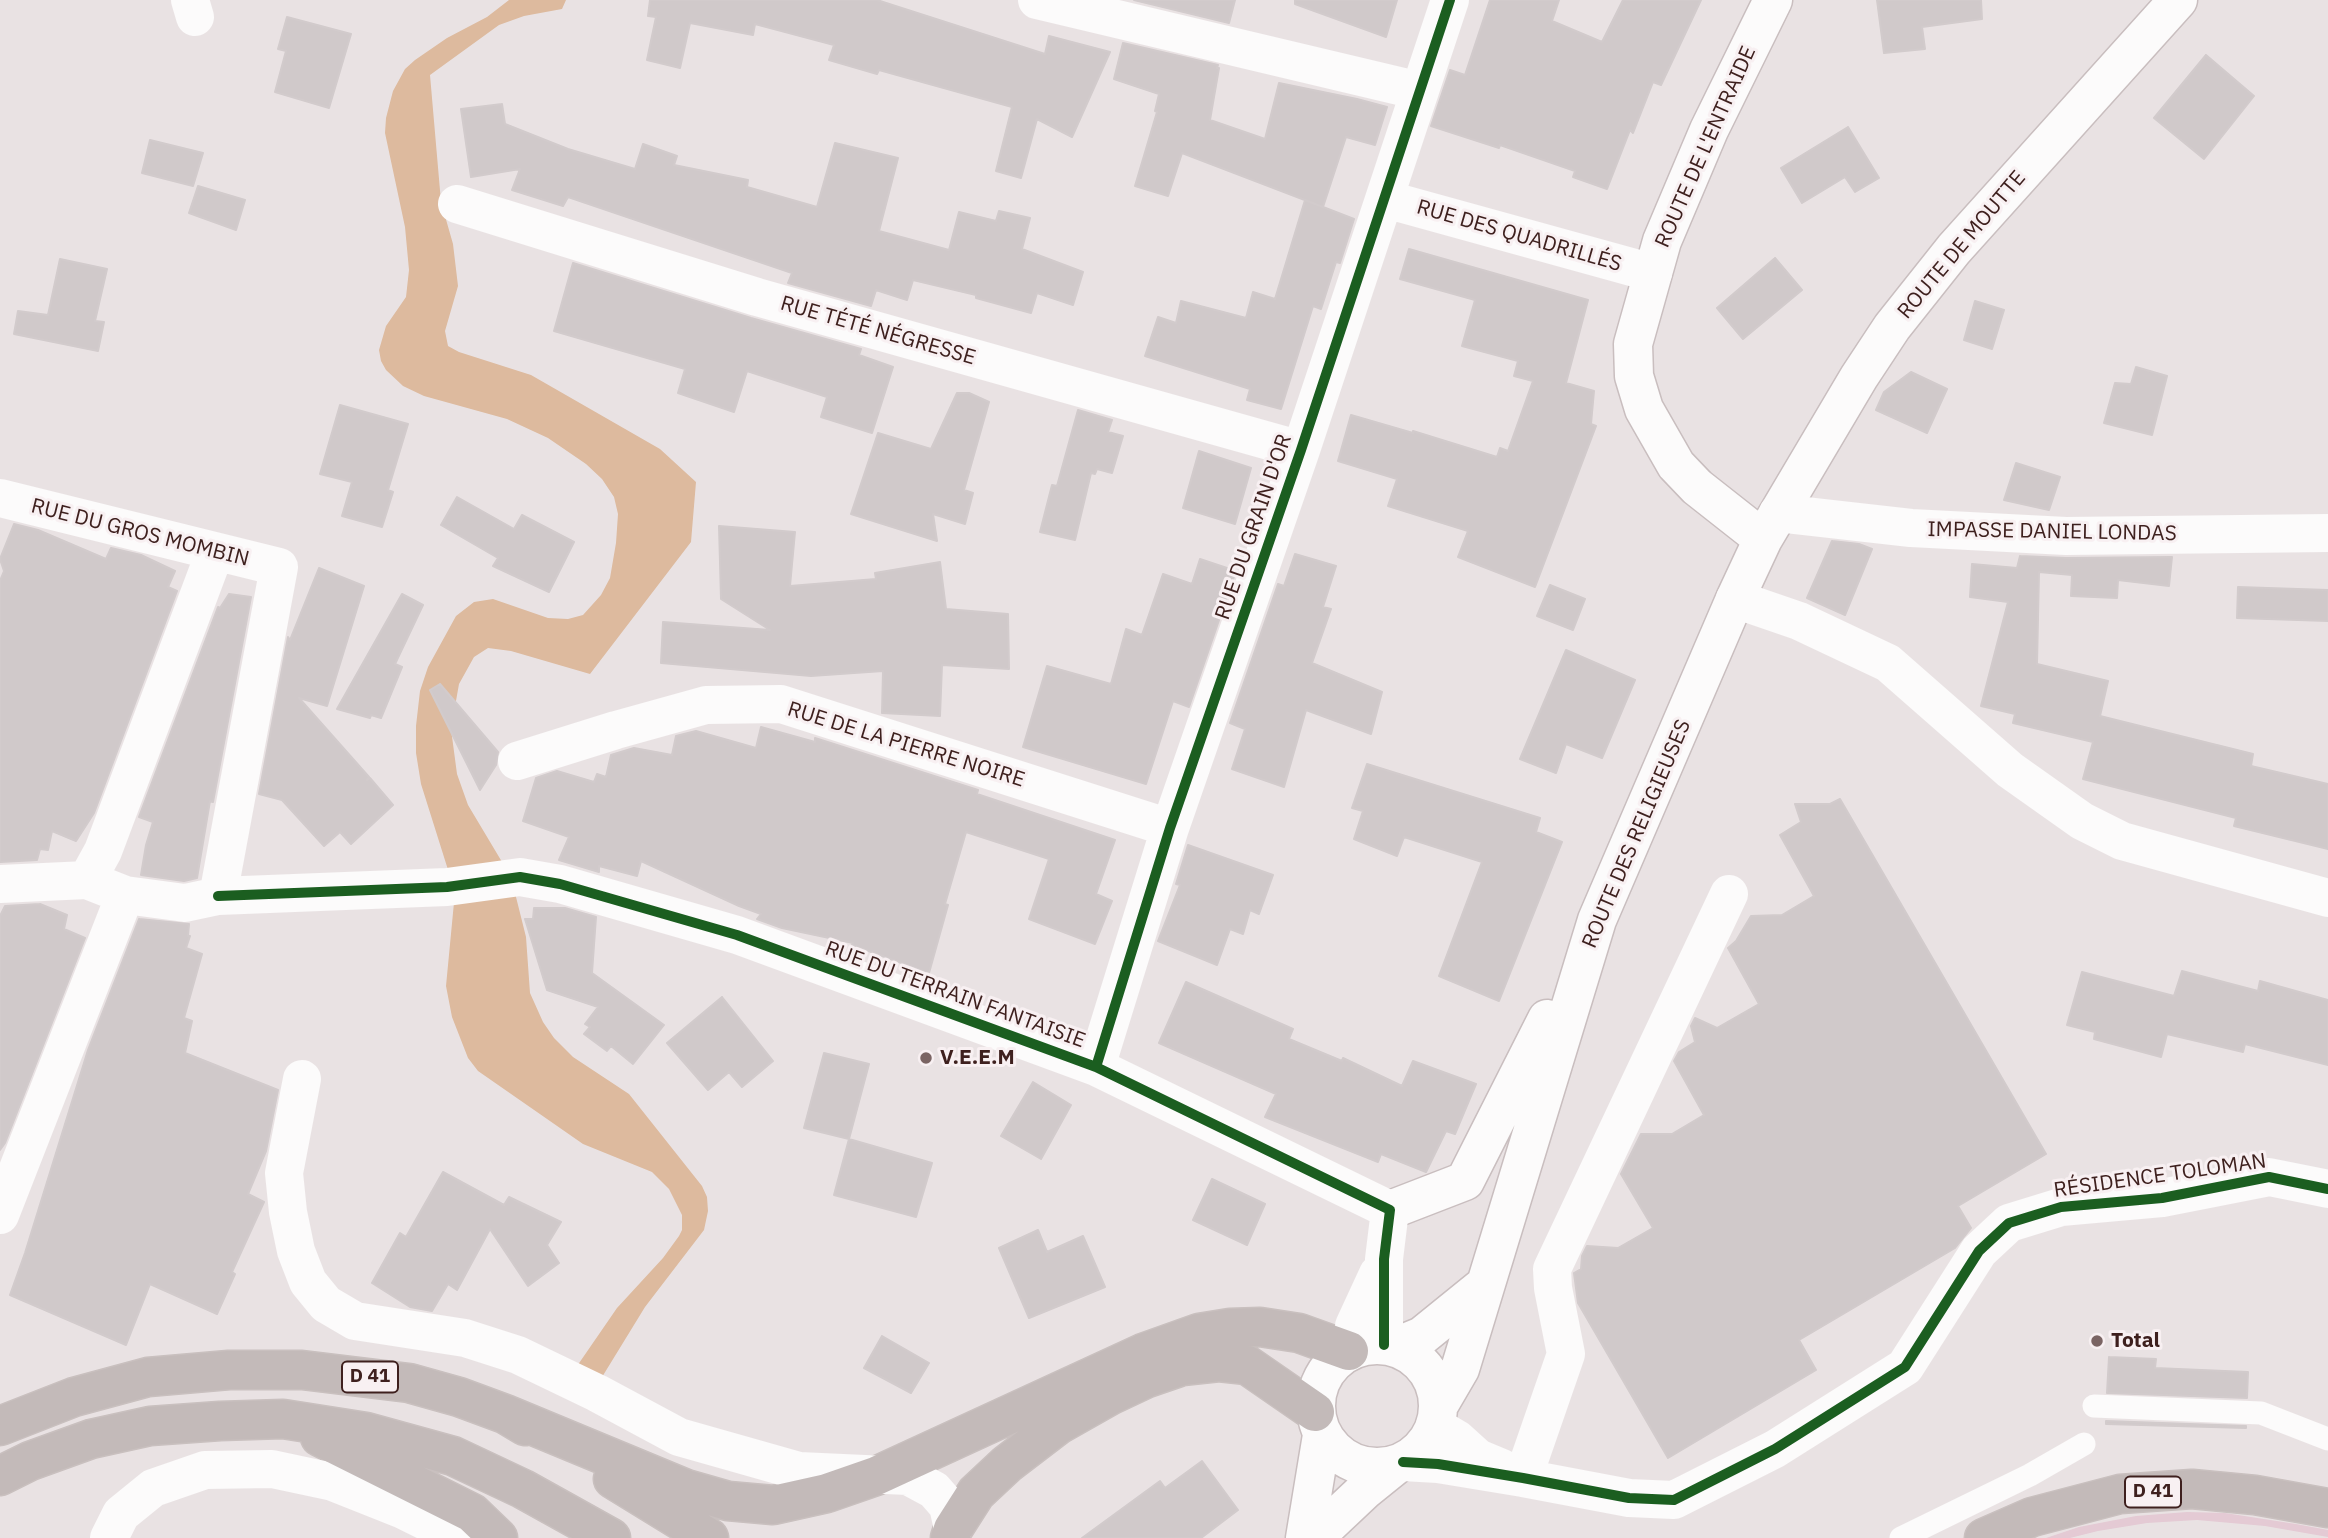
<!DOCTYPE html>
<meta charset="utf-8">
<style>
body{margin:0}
canvas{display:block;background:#e9e2e3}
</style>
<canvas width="2328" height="1538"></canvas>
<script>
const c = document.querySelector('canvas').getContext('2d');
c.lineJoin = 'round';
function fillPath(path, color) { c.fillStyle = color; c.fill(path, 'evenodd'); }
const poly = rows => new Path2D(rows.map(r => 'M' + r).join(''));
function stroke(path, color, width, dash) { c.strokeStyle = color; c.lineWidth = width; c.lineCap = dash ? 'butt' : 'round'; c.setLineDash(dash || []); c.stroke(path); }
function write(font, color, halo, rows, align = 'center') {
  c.font = font + ' "IBM Plex Sans",sans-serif'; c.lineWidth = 6; c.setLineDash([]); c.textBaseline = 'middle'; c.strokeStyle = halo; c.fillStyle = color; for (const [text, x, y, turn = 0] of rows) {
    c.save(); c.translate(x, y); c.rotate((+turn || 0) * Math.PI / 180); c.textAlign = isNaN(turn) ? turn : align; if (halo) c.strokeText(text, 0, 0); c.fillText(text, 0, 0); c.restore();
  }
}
fillPath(poly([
 [2187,1512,2225,1513,2296,1524,2328,1530,2328,1537,2265,1526,2197,1520,2147,1523,2098,1531,2070,1538,2046,1538,2079,1527,2136,1516]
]), '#e4cad4');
fillPath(poly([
 [509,0,566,0,562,9,524,16,499,25,430,75,441,202,453,244,458,286,445,331,448,346,459,352,531,375,660,449,696,482,691,542,590,674,511,651,488,648,474,657,459,684,451,729,457,774,468,805,511,877,526,937,530,993,543,1022,554,1038,573,1057,629,1094,702,1186,707,1197,708,1211,704,1230,645,1307,599,1382,575,1369,617,1308,663,1258,679,1236,682,1230,682,1215,669,1189,652,1172,583,1144,478,1071,468,1058,452,1017,446,986,455,892,421,784,416,753,416,726,420,691,428,667,456,616,474,602,493,599,548,618,568,619,583,615,601,595,610,578,616,543,618,514,614,497,602,479,586,464,548,438,507,419,424,396,403,386,386,370,381,361,379,350,386,326,406,297,409,270,405,227,385,133,386,118,393,91,405,69,415,60,447,38,487,17]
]), '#ddba9e');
const building = poly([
 [650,0,877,0,1045,54,1049,36,1110,52,1072,137,1037,119,1021,178,996,171,1012,107,879,70,877,74,829,60,834,45,755,24,753,35,690,23,680,68,647,60,656,17,648,16,650,0],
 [1134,0,1235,0,1229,23,1134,0],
 [1295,0,1397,0,1386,37,1295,4,1295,0],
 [1490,0,1559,0,1552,21,1602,42,1623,0,1701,0,1661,85,1653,82,1633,133,1630,130,1607,189,1573,177,1575,171,1500,145,1499,148,1431,126,1450,70,1465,75,1490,0],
 [1877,0,1981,0,1982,19,1922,27,1925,49,1884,53,1877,0],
 [287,17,351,34,329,108,275,92,286,51,278,49,287,17],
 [1123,43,1218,65,1217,68,1219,68,1210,120,1265,139,1279,83,1357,99,1387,107,1375,145,1346,137,1323,207,1182,153,1168,196,1135,186,1157,112,1155,111,1159,94,1114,79,1123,43],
 [2206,55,2254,96,2204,159,2154,118,2206,55],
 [502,104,505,124,568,149,635,169,643,144,677,156,674,165,748,180,747,187,817,207,835,143,898,158,879,231,949,250,959,212,996,221,999,211,1030,218,1022,249,1083,272,1073,305,1037,293,1031,313,976,298,976,295,913,280,907,300,876,290,871,306,788,283,792,273,568,197,563,206,512,190,520,169,471,177,461,109,502,104],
 [1848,127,1879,178,1855,192,1845,177,1802,203,1781,168,1848,127],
 [150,140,203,153,193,186,142,173,150,140],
 [198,186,245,200,236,230,189,213,198,186],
 [1305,200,1354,219,1340,263,1336,262,1321,309,1313,306,1281,409,1247,400,1250,389,1145,356,1158,317,1176,323,1181,301,1246,318,1253,292,1275,299,1305,200],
 [1409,249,1588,300,1566,383,1594,391,1591,424,1596,426,1535,587,1458,557,1468,531,1388,506,1397,479,1338,461,1351,415,1413,433,1413,431,1497,457,1500,448,1508,451,1533,381,1514,376,1518,361,1462,346,1475,300,1400,279,1409,249],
 [1775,258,1802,290,1743,339,1717,308,1775,258],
 [60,259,107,269,95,321,104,322,98,351,14,334,18,311,48,315,60,259],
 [573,263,751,318,861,349,859,355,893,367,872,433,821,417,827,397,747,371,734,412,678,393,685,369,554,331,573,263],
 [1975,301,2004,310,1992,349,1964,340,1975,301],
 [2136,367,2167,376,2152,435,2104,423,2115,383,2131,384,2136,367],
 [1911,372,1947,389,1927,433,1876,410,1884,392,1911,372],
 [957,393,969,393,989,402,964,490,973,493,965,524,933,514,937,541,851,514,878,433,931,449,957,393],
 [340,405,408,424,388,490,393,492,382,527,342,516,352,482,320,474,340,405],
 [1078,410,1112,420,1108,432,1123,436,1112,473,1097,469,1095,474,1091,473,1075,540,1040,532,1052,485,1057,486,1078,410],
 [1199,451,1251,468,1235,524,1183,508,1199,451],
 [2016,463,2060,477,2049,510,2004,500,2016,463],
 [457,497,514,529,522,515,574,542,549,592,493,566,498,558,441,525,457,497],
 [14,524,38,530,106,559,111,548,141,555,175,571,168,587,177,591,94,813,76,841,52,831,48,850,40,849,37,860,0,862,0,581,4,571,0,559,14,524],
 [719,526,795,532,790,586,876,579,875,573,940,562,946,609,1008,614,1009,669,942,665,940,716,882,713,883,671,811,676,661,663,663,622,770,630,721,599,719,526],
 [1832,541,1859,544,1872,549,1845,615,1807,598,1832,541],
 [1295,554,1336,566,1323,607,1331,609,1312,663,1382,692,1371,734,1306,710,1284,787,1232,769,1245,729,1230,723,1278,584,1284,586,1295,554],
 [2020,556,2066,558,2172,557,2169,586,2118,580,2117,598,2071,596,2072,575,2039,572,2037,664,2108,681,2100,716,2253,754,2251,766,2328,784,2328,849,2234,826,2236,818,2083,779,2093,742,2013,723,2015,714,1981,706,2008,602,1970,597,1972,564,2017,568,2020,556],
 [1200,559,1236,571,1189,707,1173,701,1146,784,1023,747,1047,666,1111,684,1126,629,1142,635,1163,574,1192,584,1200,559],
 [319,568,364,586,327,706,299,698,369,777,367,780,370,778,393,805,351,844,340,832,324,846,282,800,259,794,288,637,290,640,319,568],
 [1550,585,1585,599,1573,630,1537,616,1550,585],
 [2238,587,2328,590,2328,621,2237,618,2238,587],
 [229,594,251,597,213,802,210,801,197,878,184,881,141,875,146,845,153,822,139,817,218,607,220,608,229,594],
 [402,594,423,605,395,664,402,667,381,718,371,715,370,718,337,709,402,594],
 [1566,650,1635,680,1602,758,1566,744,1556,773,1520,759,1566,650],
 [440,684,498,752,496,765,480,790,430,690,440,684],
 [761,727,815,742,815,738,978,790,977,794,1115,840,1096,894,1112,901,1095,944,1029,919,1049,859,966,832,945,904,948,905,929,973,852,945,853,943,782,928,757,919,761,914,739,906,641,861,637,876,599,866,599,872,559,860,569,837,523,821,536,778,557,771,594,782,597,774,606,777,611,755,634,748,672,755,676,736,696,731,756,748,761,727],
 [1367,764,1540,818,1536,832,1562,842,1499,1001,1439,976,1482,862,1404,837,1397,856,1354,839,1363,811,1352,808,1367,764],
 [1840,799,2046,1154,1958,1206,1971,1228,1955,1248,1799,1340,1816,1370,1668,1458,1578,1303,1574,1273,1581,1269,1582,1256,1587,1246,1618,1248,1653,1228,1621,1174,1641,1134,1672,1134,1704,1115,1674,1061,1679,1052,1695,1042,1691,1026,1695,1018,1717,1028,1759,1004,1728,948,1736,941,1751,916,1782,915,1814,896,1780,835,1801,822,1795,804,1830,804,1840,799],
 [1188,845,1273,875,1259,914,1250,910,1243,934,1230,929,1217,965,1158,941,1180,885,1176,884,1188,845],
 [40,904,67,915,64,929,85,938,5,1143,0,1150,0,916,5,906,40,904],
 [534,908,565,908,596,917,592,973,664,1025,633,1064,611,1046,607,1051,584,1034,590,1027,585,1024,598,1007,547,990,525,919,533,919,534,908],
 [139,919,189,924,188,936,190,936,186,948,202,954,184,1018,192,1021,185,1053,278,1090,266,1151,248,1194,264,1202,232,1272,235,1274,217,1314,150,1284,126,1345,10,1295,25,1253,88,1050,139,919],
 [2182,971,2258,991,2260,981,2328,1000,2328,1065,2245,1044,2243,1052,2167,1034,2161,1057,2094,1039,2095,1032,2067,1025,2082,972,2174,996,2182,971],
 [1186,982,1293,1029,1289,1039,1342,1061,1343,1058,1402,1086,1413,1061,1476,1084,1455,1134,1446,1131,1426,1172,1381,1154,1378,1162,1265,1117,1276,1094,1159,1043,1186,982],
 [722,997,773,1061,742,1087,729,1072,708,1090,667,1043,722,997],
 [824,1053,869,1064,849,1139,804,1128,824,1053],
 [1033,1082,1071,1105,1041,1159,1001,1136,1033,1082],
 [849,1139,932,1163,916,1217,834,1195,849,1139],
 [443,1172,504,1205,509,1197,561,1222,547,1245,559,1263,528,1286,490,1229,457,1290,448,1284,432,1311,410,1307,372,1283,400,1233,406,1237,443,1172],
 [1212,1179,1265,1204,1247,1245,1193,1220,1212,1179],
 [1038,1230,1047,1252,1083,1236,1105,1287,1029,1318,999,1248,1038,1230],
 [882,1336,929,1363,911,1393,864,1368,882,1336],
 [2109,1357,2156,1359,2155,1368,2248,1372,2247,1398,2107,1393,2109,1357],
 [2106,1421,2246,1426,2246,1428,2106,1424,2106,1421],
 [1202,1461,1238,1510,1201,1538,1082,1538,1160,1481,1165,1488,1202,1461]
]);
fillPath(building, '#d0c9ca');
stroke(building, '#d2cbcc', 2);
const secondary = poly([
 [1763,539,1697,487,1676,465,1644,409,1634,376,1633,344,1662,241,1709,130,1773,0],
 [1390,1210,1465,1181,1547,1019],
 '1316 1406a61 61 0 1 1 122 0a61 61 0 1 1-122 0Z',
 [1395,1347,1422,1336,1485,1285],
 [1439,1405,1460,1369,1597,920,1735,599,1763,539,1859,377,1892,327,1954,249,2178,0],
 [1305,1538,1322,1435],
 [1314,1538,1365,1490,1396,1465]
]);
const highway = poly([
 [505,1414,686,1489,728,1501,773,1505,827,1493,876,1476,1143,1353,1199,1333,1230,1328,1260,1327,1299,1333,1349,1351],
 [0,1426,74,1397,148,1377,229,1370,302,1370,409,1383,459,1397,505,1414,525,1426],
 [320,1437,472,1513,498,1538],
 [0,1476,30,1461,91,1439,150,1426,220,1421,283,1419,366,1432,453,1456,523,1489,611,1538],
 [613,1479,709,1538],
 [950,1538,953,1529,976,1493,1007,1464,1058,1425,1111,1395,1147,1378,1182,1366,1219,1362,1247,1365,1315,1412],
 [1984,1538,2032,1517,2120,1494,2192,1489,2255,1495,2328,1508]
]);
stroke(secondary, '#c9bebf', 41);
stroke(highway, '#c9c0bf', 41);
stroke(poly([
 [2094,1406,2261,1413,2328,1439],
 [1901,1538,2030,1475,2084,1444]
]), '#fcfbfb', 23);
stroke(poly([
 [190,0,195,17],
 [1037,0,1420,91],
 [1385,199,1653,273],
 [457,204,757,297,1301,450],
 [0,498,279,567,218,896,185,903,125,895,87,880,0,884],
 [1778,513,1911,528,2066,536,2328,533],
 [1735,599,1799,621,1888,663,2010,770,2082,821,2122,841,2328,898],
 [517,761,616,730,706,705,781,704,1170,828],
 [87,880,103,851,215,552],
 [218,896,447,887,520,877,560,884,737,935,1096,1067,1390,1210,1384,1259,1384,1345],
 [1096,1067,1170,828,1301,450,1450,0],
 [302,1079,284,1173,288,1212,296,1251,308,1282,326,1304,355,1321,465,1338,518,1355,597,1393,679,1437,799,1471,908,1476,934,1490,948,1506,953,1529],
 [0,1215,125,895],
 [1354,1349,1354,1326,1378,1274],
 [1435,1426,1457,1439,1478,1458,1502,1468],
 [1403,1462,1438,1464,1523,1478,1629,1498,1674,1500,1775,1449,1905,1367,1979,1251,2009,1223,2061,1207,2162,1198,2269,1177,2328,1189],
 [1523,1478,1566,1354,1553,1288,1552,1269,1729,894],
 [109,1538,121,1514,153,1488,205,1470,272,1469,333,1482,401,1509,460,1538]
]), '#fcfbfb', 38);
stroke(secondary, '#fcfbfb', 38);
stroke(highway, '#c3bab9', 38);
stroke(poly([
 [218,896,447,887,520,877,560,884,737,935,1096,1067,1390,1210,1384,1259,1384,1345],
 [1096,1067,1170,828,1301,450,1450,0],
 [1403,1462,1438,1464,1523,1478,1629,1498,1674,1500,1775,1449,1905,1367,1979,1251,2009,1223,2061,1207,2162,1198,2269,1177,2328,1189]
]), '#1b5e20', 10);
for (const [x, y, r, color] of [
 [926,1058,7,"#7a6463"],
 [2097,1341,7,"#7a6463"]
]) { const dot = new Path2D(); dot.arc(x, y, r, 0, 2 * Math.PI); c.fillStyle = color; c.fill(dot); stroke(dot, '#f8f0f2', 2.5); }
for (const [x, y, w] of [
 [370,1377,56],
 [2153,1492,56]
]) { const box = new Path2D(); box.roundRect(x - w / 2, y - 15.5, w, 31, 5); c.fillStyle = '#f8f0f2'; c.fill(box); stroke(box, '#3e201e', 2); }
write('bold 19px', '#3e201e', null, [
 ["D 41",370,1377],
 ["D 41",2153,1492]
]);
write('21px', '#3e201e', '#f8f0f2', [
 ["ROUTE DE L'ENTRAIDE",1706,147,-66],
 ["RUE DES QUADRILLÉS",1519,236,16],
 ["ROUTE DE MOUTTE",1962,245,-50],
 ["RUE TÉTÉ NÉGRESSE",878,331,16],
 ["RUE DU GRAIN D'OR",1254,527,-71],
 ["IMPASSE DANIEL LONDAS",2052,532,1],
 ["RUE DU GROS MOMBIN",140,533,14],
 ["RUE DE LA PIERRE NOIRE",906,745,17],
 ["ROUTE DES RELIGIEUSES",1637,834,-67],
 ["RUE DU TERRAIN FANTAISIE",955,995,20],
 ["RÉSIDENCE TOLOMAN",2160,1176,-8]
]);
write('bold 21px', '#3e201e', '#f8f0f2', [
 ["V.E.E.M",940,1058],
 ["Total",2111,1341]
], 'left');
</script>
